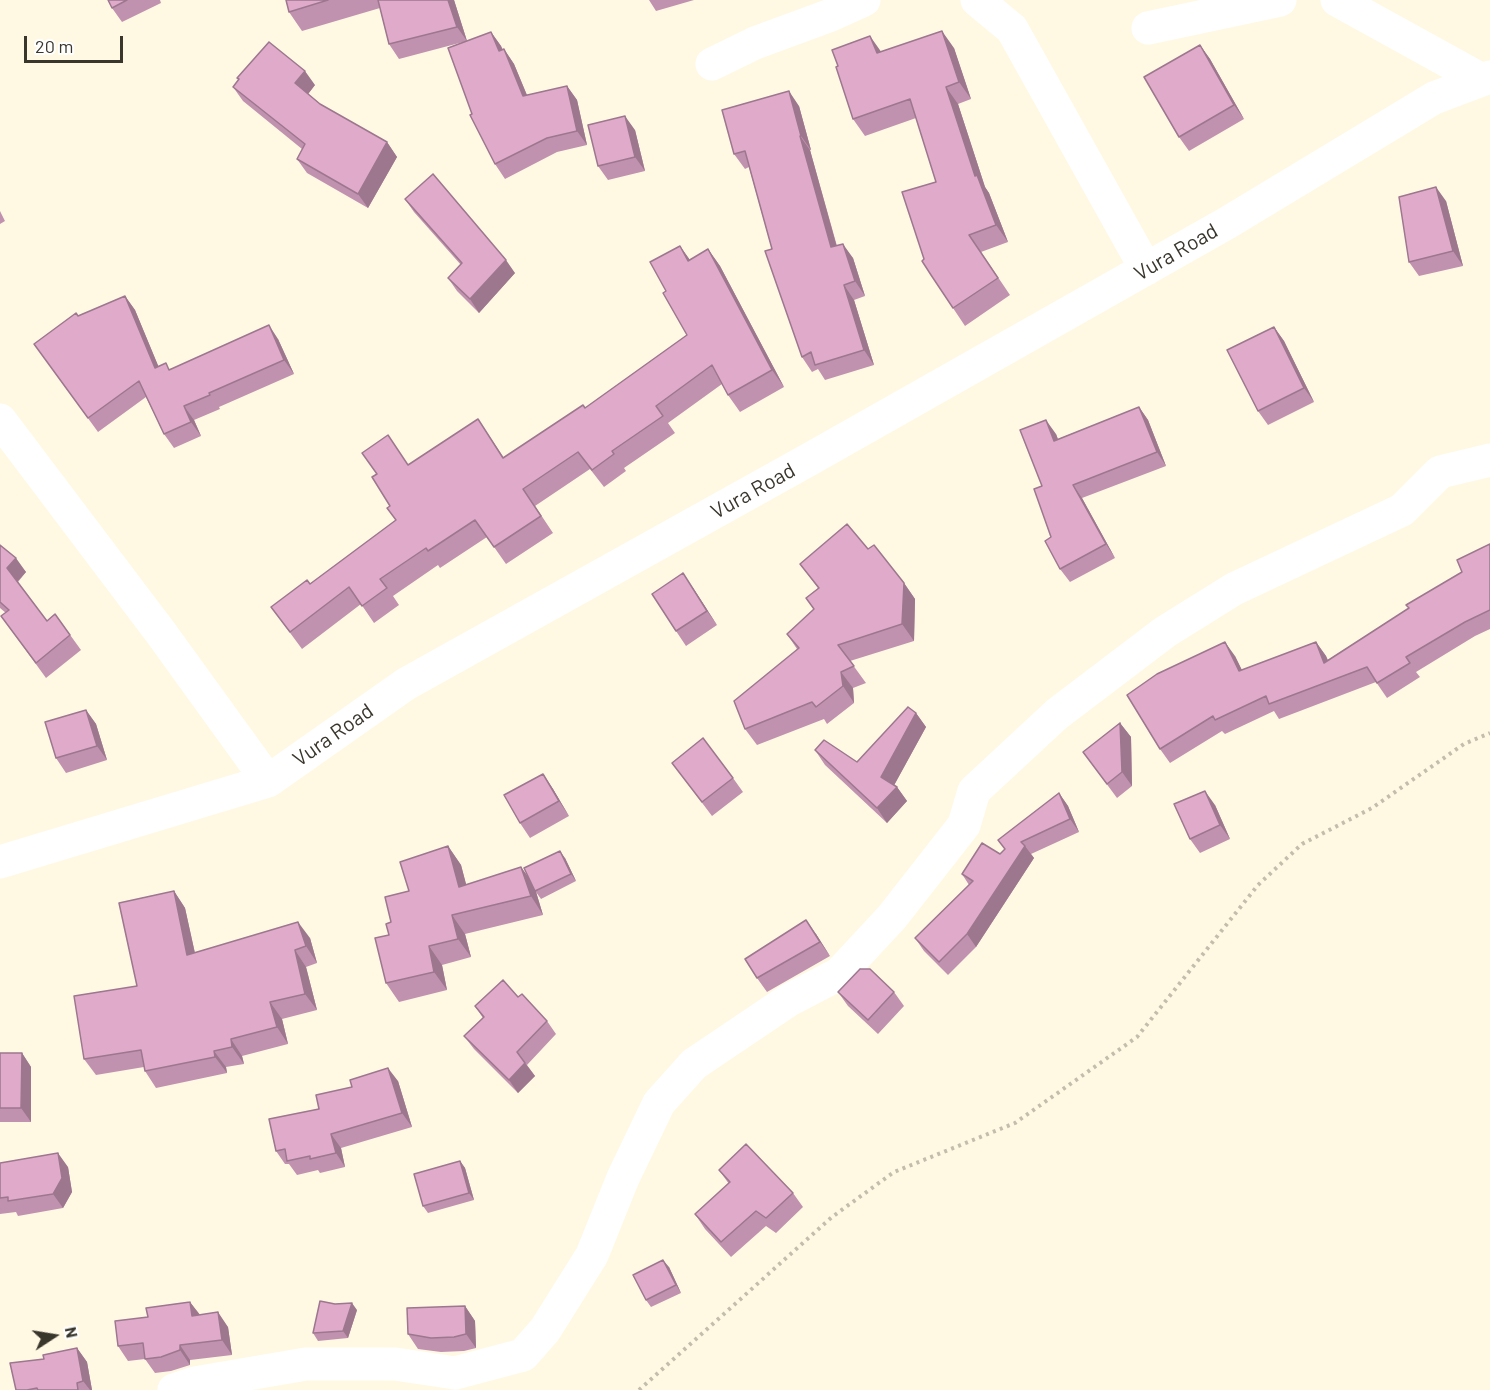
<!DOCTYPE html>
<style>
body{margin:0}
#map{position:relative;width:1490px;height:1390px;overflow:hidden;background:#fff9e4;font-family:Barlow,sans-serif}
canvas{display:block}
.north{position:absolute;left:24px;top:1306px;width:60px;height:60px;-webkit-text-stroke:4px #fff;paint-order:stroke;rotate:78deg;font-size:16px;font-weight:700;line-height:24px;text-align:center;color:#39362c}
.north::after{content:'';display:block;margin:auto;width:21px;height:27px;background:#39362c;clip-path:polygon(50% 0,100% 100%,50% 72%,0 100%)}
.scale{position:absolute;left:24px;top:36px;width:99px;height:27px;box-sizing:border-box;border:3px solid #39362c;border-top:0;padding-left:8px;font-size:18px;line-height:21px;white-space:nowrap;color:#39362c;-webkit-text-stroke:4px #fff;paint-order:stroke}
</style>
<div id="map">
<canvas width="1490" height="1390"></canvas>
<div class="north">N</div>
<div class="scale">20 m</div>
</div>
<script>
const c = document.querySelector('canvas').getContext('2d');
c.lineJoin = 'round';
const poly = rows => new Path2D(rows.map(r => 'M' + r).join(''));
function stroke(path, color, width, dash) { c.strokeStyle = color; c.lineWidth = width; c.lineCap = dash ? 'butt' : 'round'; c.setLineDash(dash || []); c.stroke(path); }
function fillPath(path, color) { c.fillStyle = color; c.fill(path, 'evenodd'); }
function write(font, color, halo, rows, align = 'center') {
  c.font = font + ' Barlow,sans-serif'; c.lineWidth = 4.5; c.setLineDash([]); c.textBaseline = 'middle'; c.strokeStyle = halo; c.fillStyle = color; for (const [text, x, y, turn = 0] of rows) {
    c.save(); c.translate(x, y); c.rotate((+turn || 0) * Math.PI / 180); c.textAlign = isNaN(turn) ? turn : align; if (halo) c.strokeText(text, 0, 0); c.fillText(text, 0, 0); c.restore();
  }
}
stroke(poly([
 [639,1390,832,1217,894,1172,1015,1123,1137,1037,1258,885,1302,844,1372,808,1464,744,1490,733]
]), '#c3beac', 4, [3, 4.5]);
stroke(poly([
 [977,0,1012,29,1146,269],
 [1337,0,1482,80],
 [1148,28,1280,0],
 [712,64,755,43,831,15,864,0],
 [0,420,161,633,268,781],
 [0,862,268,781,406,684,810,459,1227,223,1434,98,1490,77],
 [174,1390,195,1383,306,1364,395,1364,455,1373,523,1355,545,1330,592,1255,623,1178,659,1103,694,1064,789,1000,839,974,892,917,964,825,974,791,1057,714,1165,632,1234,589,1402,510,1440,472,1490,460]
]), '#fff', 33);
fillPath(poly([
 [108,0,160,0,161,3,122,22,112,8],
 [286,0,454,0,467,41,399,59,389,44,380,8,302,31,289,12],
 [649,0,694,0,656,11],
 [491,32,501,46,503,50,504,49,514,64,527,95,567,86,577,100,587,145,557,152,505,179,495,164,472,114],
 [1200,45,1210,59,1244,119,1189,151,1179,137],
 [954,48,971,99,958,104,985,187,989,193,1008,242,981,252,1010,295,965,326,931,275,924,259,936,182,916,118,865,136,853,119,881,52],
 [315,85,308,94,320,104,387,142,397,157,368,208,307,173,297,159,302,149,243,101,233,87],
 [799,106,811,150,810,150,837,246,853,258,865,296,854,300,874,365,825,380,818,369,812,372,802,357,749,167,745,169,734,154],
 [635,130,645,171,608,180,598,166],
 [405,199,515,273,479,313,457,291,448,278,461,265,414,212],
 [1446,201,1463,266,1419,276,1409,262],
 [0,211,5,221,0,224],
 [680,246,690,260,708,249,720,266,784,387,740,412,728,395,722,384,668,423,675,433,624,468,626,471,604,487,590,469,535,506,553,533,506,564,487,537,440,568,438,565,393,596,399,605,374,623,361,604,302,649,271,607,310,584,396,520,377,474,408,465,478,419,504,458,585,408,687,335,666,291],
 [125,296,135,310,158,366,170,369,278,339,294,374,219,407,220,409,194,420,201,436,174,448,164,434,146,397,98,432,34,344,78,316],
 [1274,327,1284,341,1314,402,1268,425,1258,411],
 [1139,407,1148,420,1166,466,1082,498,1115,558,1070,582,1060,569,1042,486,1056,434,1058,439],
 [1490,544,1490,629,1475,636,1416,672,1420,677,1387,698,1376,682,1279,719,1274,711,1225,734,1222,731,1170,763,1160,749,1235,656,1242,670,1316,642,1326,656,1328,660,1409,608,1462,572],
 [0,545,26,572,18,582,47,621,55,614,81,650,46,678,1,616,6,613,0,608],
 [868,549,904,583,915,599,914,641,850,661,866,683,853,688,854,703,827,724,824,719,757,745,745,729,797,649,787,634,814,609,806,598,818,588,800,564],
 [693,588,717,625,686,646,676,631],
 [86,710,96,724,107,760,66,773,56,758],
 [916,713,926,727,894,785,897,787,907,801,887,823,825,765,815,750,857,762],
 [1120,723,1131,737,1132,786,1117,798,1083,752],
 [672,763,733,778,743,792,712,816],
 [543,774,553,789,569,816,530,838,520,823],
 [1059,793,1068,806,1079,832,1031,854,1034,858,976,947,948,975,924,951,915,938,969,885,962,874,1000,854],
 [1215,805,1230,839,1200,853,1190,839],
 [448,846,461,865,466,885,521,867,529,878,565,858,576,881,541,899,536,892,543,915,465,934,471,957,442,965,447,990,399,1002,386,983,389,935,391,922,409,891],
 [174,891,185,908,195,953,310,938,317,963,306,967,317,1010,282,1019,288,1044,242,1056,244,1064,226,1067,227,1073,156,1088,145,1071,144,1067,96,1075,84,1059,137,986],
 [816,934,830,956,767,992,757,978],
 [838,992,894,992,904,1006,878,1034,848,1006],
 [518,997,547,1021,556,1034,527,1065,535,1076,518,1093,474,1049,464,1036,483,1018,475,1006],
 [0,1053,22,1053,31,1067,31,1122,0,1122],
 [398,1081,412,1127,341,1148,345,1167,320,1173,318,1170,297,1175,289,1164,285,1164,276,1151,319,1109],
 [460,1161,465,1168,474,1200,428,1213,423,1206],
 [0,1163,68,1167,72,1192,63,1208,18,1216,16,1212,0,1214],
 [719,1170,793,1193,803,1207,776,1233,766,1226,731,1257,705,1229,695,1214,729,1184],
 [669,1267,681,1293,651,1307,646,1300],
 [190,1302,199,1315,228,1327,232,1355,190,1360,190,1365,171,1371,155,1373,145,1359,128,1361,118,1346,148,1317],
 [465,1306,475,1321,476,1348,464,1351,441,1352,418,1349,408,1334],
 [357,1310,348,1338,318,1341,313,1333],
 [77,1348,87,1362,92,1390,16,1390]
]), '#c192af');
fillPath(poly([
 [448,0,454,0,467,41,457,27],
 [942,31,954,48,971,99,959,82],
 [491,32,501,46,509,66,499,51],
 [870,36,882,53,877,53],
 [1200,45,1210,59,1244,119,1234,105],
 [504,49,514,64,533,110,523,96],
 [305,71,315,85,305,98,295,83],
 [567,86,577,100,587,145,577,131],
 [946,87,958,104,985,187,989,193,1008,242,996,225,975,176],
 [789,91,799,106,811,150,801,136],
 [625,116,635,130,645,171,635,157],
 [800,136,810,150,841,262,831,247],
 [387,142,397,157,368,208,358,194],
 [1436,187,1446,201,1463,266,1453,251],
 [843,244,853,258,865,296,855,281],
 [680,246,692,263,688,261],
 [708,249,720,266,784,387,772,370],
 [506,260,515,273,479,313,470,299],
 [844,285,854,300,874,365,864,350],
 [125,296,135,310,165,382,155,368],
 [269,325,278,339,294,374,284,360],
 [1274,327,1284,341,1314,402,1304,388],
 [184,406,194,420,201,436,191,422],
 [1139,407,1148,420,1166,466,1157,452],
 [1046,420,1056,434,1063,454,1054,441],
 [1073,485,1082,498,1115,558,1106,544],
 [16,558,26,572,17,582,7,568],
 [683,573,693,588,717,625,707,611],
 [904,583,915,599,914,641,902,624],
 [1225,642,1235,656,1249,685,1239,671],
 [1316,642,1326,656,1334,677,1324,663],
 [841,672,853,688,854,703,843,686],
 [86,710,96,724,107,760,97,746],
 [916,713,926,727,891,791,881,777],
 [1120,723,1131,737,1132,786,1122,772],
 [543,774,553,789,569,816,559,801],
 [897,787,907,801,887,823,877,808],
 [1205,791,1215,805,1230,839,1220,825],
 [1059,793,1068,806,1079,832,1070,819],
 [448,846,461,865,472,906,459,887],
 [1025,846,1034,858,976,947,967,934],
 [560,851,565,858,576,881,571,874],
 [521,867,534,885,543,915,531,896],
 [174,891,185,908,199,972,187,955],
 [452,915,465,934,471,957,458,939],
 [806,920,816,934,830,956,820,942],
 [298,922,310,938,317,963,306,946],
 [429,946,442,965,447,990,434,972],
 [295,950,306,967,317,1010,305,994],
 [270,1002,282,1019,288,1044,277,1027],
 [231,1039,242,1056,244,1064,232,1047],
 [214,1051,226,1067,227,1073,215,1057],
 [22,1053,31,1067,31,1122,21,1108],
 [525,1063,535,1076,518,1093,509,1080],
 [388,1068,398,1081,412,1127,402,1113],
 [331,1134,341,1148,345,1167,336,1153],
 [58,1153,68,1167,72,1192,63,1208,53,1194],
 [460,1161,465,1168,474,1200,469,1193],
 [663,1260,669,1267,681,1293,676,1285],
 [190,1302,201,1316,192,1316],
 [352,1303,357,1310,348,1338,343,1331],
 [465,1306,475,1321,476,1348,466,1334],
 [218,1312,228,1327,232,1355,222,1340],
 [180,1345,190,1360,190,1365,180,1350],
 [77,1348,87,1362,92,1390,90,1390,83,1381]
]), '#9d778e');
const building = poly([
 [108,0,127,0,112,8,108,0],
 [286,0,328,0,289,12,286,0],
 [378,0,448,0,457,27,389,44,378,0],
 [942,31,959,82,946,87,975,176,977,175,996,225,969,235,998,278,953,308,931,275,922,261,924,259,902,192,936,182,910,99,853,119,836,67,838,66,832,50,870,36,877,53,942,31],
 [491,32,499,51,504,49,523,96,567,86,577,131,547,138,495,164,470,115,472,114,448,48,491,32],
 [269,42,305,71,295,83,320,104,387,142,358,194,297,159,305,144,233,87,239,79,237,78,269,42],
 [1200,45,1234,105,1179,137,1144,77,1200,45],
 [789,91,801,136,800,136,831,247,843,244,855,281,844,285,864,350,815,365,811,352,802,357,765,251,772,249,745,151,734,154,722,110,789,91],
 [625,116,635,157,598,166,588,125,625,116],
 [433,174,506,260,470,299,448,278,462,263,405,199,433,174],
 [1436,187,1453,251,1409,262,1399,197,1436,187],
 [680,246,688,261,708,249,772,370,728,395,712,365,656,406,663,416,612,451,614,454,592,470,578,452,523,489,541,516,494,547,475,520,428,551,426,548,380,579,387,588,362,606,349,587,290,632,271,607,307,580,310,584,396,520,387,508,390,506,372,477,377,474,362,453,388,435,408,465,478,419,503,458,583,405,585,408,687,335,663,293,666,291,650,262,680,246],
 [125,296,155,368,166,363,169,370,269,325,284,360,209,393,210,395,184,406,191,422,164,434,139,381,88,418,34,344,76,313,78,316,125,296],
 [1274,327,1304,388,1258,411,1227,350,1274,327],
 [1139,407,1157,452,1073,485,1106,544,1060,569,1045,541,1051,537,1034,489,1042,486,1020,430,1046,420,1054,441,1139,407],
 [847,524,868,549,874,545,904,583,902,624,838,645,854,666,841,672,843,686,816,707,812,702,745,729,734,701,799,648,787,634,814,609,806,598,819,588,800,564,847,524],
 [1490,544,1490,610,1465,622,1406,657,1410,663,1377,683,1367,667,1269,704,1266,696,1215,720,1213,716,1160,749,1127,695,1157,674,1225,642,1239,671,1316,642,1324,663,1409,608,1406,605,1462,572,1457,560,1490,544],
 [0,545,16,558,7,568,47,621,55,614,70,635,36,663,1,616,9,610,0,602,0,545],
 [683,573,707,611,676,631,652,594,683,573],
 [908,707,916,713,881,777,897,787,877,808,815,750,824,740,857,762,908,707],
 [86,710,97,746,56,758,45,722,86,710],
 [1120,723,1122,772,1107,784,1083,752,1120,723],
 [703,738,733,778,702,802,672,763,703,738],
 [543,774,559,801,520,823,504,795,543,774],
 [1205,791,1220,825,1190,839,1174,804,1205,791],
 [1059,793,1070,819,1021,842,1025,846,967,934,939,962,915,938,973,881,962,874,982,843,1000,854,1005,849,998,840,1059,793],
 [448,846,459,887,521,867,531,896,452,915,458,939,429,946,434,972,386,983,375,938,389,935,386,924,391,922,385,897,409,891,400,862,448,846],
 [560,851,571,874,535,891,524,868,560,851],
 [174,891,187,955,298,922,306,946,295,950,305,994,270,1002,277,1027,231,1039,232,1047,214,1051,215,1057,145,1071,141,1050,84,1059,74,996,137,986,119,903,174,891],
 [806,920,820,942,757,978,745,959,806,920],
 [860,969,870,969,894,992,868,1020,838,992,860,969],
 [503,980,518,997,522,994,547,1021,517,1052,525,1063,509,1080,464,1036,484,1017,475,1006,503,980],
 [0,1053,22,1053,21,1108,0,1108,0,1053],
 [388,1068,402,1113,331,1134,336,1153,310,1159,310,1156,287,1161,285,1149,276,1151,269,1119,319,1109,316,1095,352,1087,350,1080,388,1068],
 [746,1144,793,1193,766,1218,756,1211,721,1242,695,1214,730,1182,719,1170,746,1144],
 [58,1153,62,1178,53,1194,8,1201,8,1197,0,1198,0,1163,58,1153],
 [460,1161,469,1193,423,1206,414,1174,460,1161],
 [663,1260,676,1285,646,1300,633,1275,663,1260],
 [320,1301,335,1304,352,1303,343,1331,313,1333,320,1301],
 [190,1302,192,1316,218,1312,222,1340,180,1345,180,1350,161,1357,145,1359,143,1343,118,1346,115,1321,148,1317,146,1308,190,1302],
 [465,1306,466,1334,454,1337,431,1338,408,1334,407,1308,465,1306],
 [77,1348,83,1381,77,1383,78,1390,38,1390,37,1388,27,1390,16,1390,10,1363,44,1359,43,1355,77,1348]
]);
fillPath(building, '#e0aacb');
stroke(building, '#9d778e', 1.5);
write('21px', '#39362c', '#fff', [
 ["Vura Road",1176,252,-30],
 ["Vura Road",753,491,-29],
 ["Vura Road",333,735,-35]
]);
</script>
